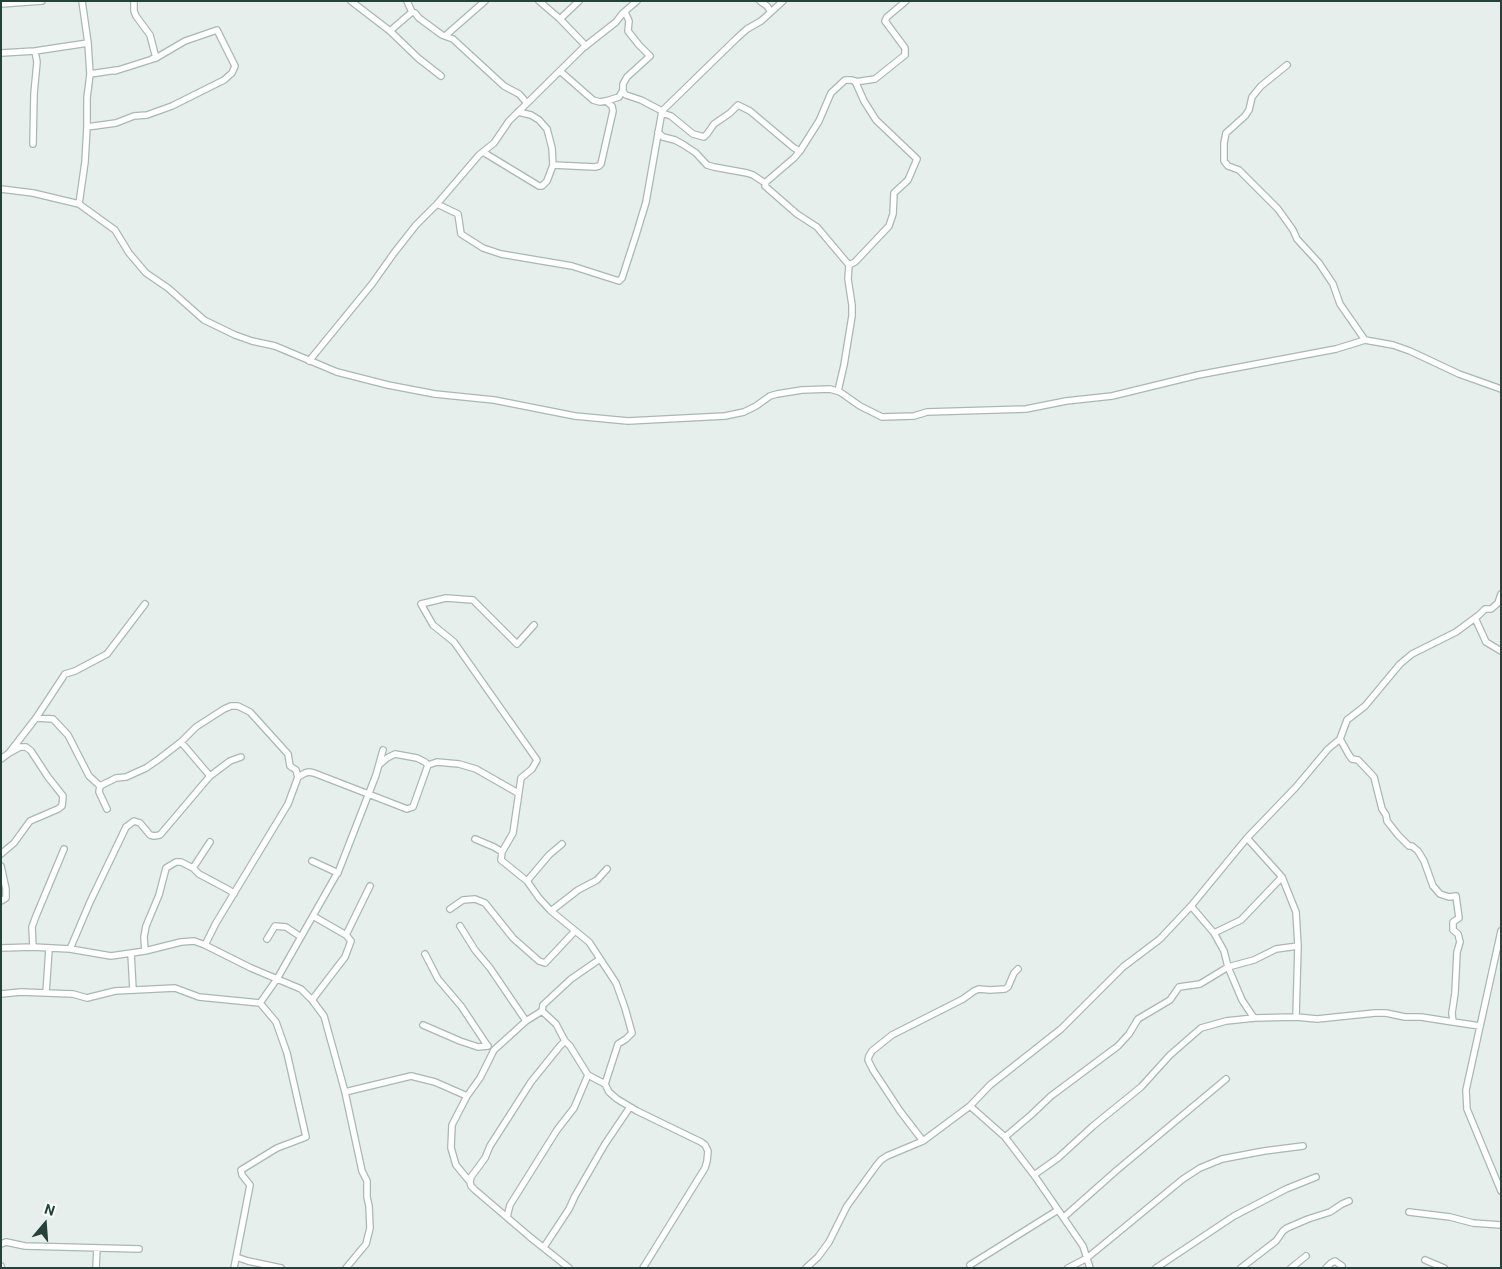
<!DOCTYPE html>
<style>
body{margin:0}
#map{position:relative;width:1502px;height:1269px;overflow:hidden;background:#e6efeb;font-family:Roboto,sans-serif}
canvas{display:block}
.frame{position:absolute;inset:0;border:2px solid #24423a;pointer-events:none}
.north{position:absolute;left:20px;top:1199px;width:50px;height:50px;-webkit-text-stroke:4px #f7fbf9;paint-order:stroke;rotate:18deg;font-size:14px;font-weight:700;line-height:20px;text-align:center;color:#24423a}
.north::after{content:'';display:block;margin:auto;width:18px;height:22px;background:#24423a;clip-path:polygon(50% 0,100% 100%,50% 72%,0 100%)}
</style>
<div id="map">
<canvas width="1502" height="1269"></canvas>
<div class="frame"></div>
<div class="north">N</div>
</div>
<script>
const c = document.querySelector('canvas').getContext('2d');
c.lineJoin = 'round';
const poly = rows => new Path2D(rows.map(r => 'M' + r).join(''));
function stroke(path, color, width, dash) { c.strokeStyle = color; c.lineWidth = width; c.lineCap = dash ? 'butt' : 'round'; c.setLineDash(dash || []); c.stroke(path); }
const minor = poly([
 [134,1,134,11,136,16,150,35,156,58,152,59],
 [351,1,390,31,412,12,415,13,419,18,442,35,453,39,504,86,519,94,527,103],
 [407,1,412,12],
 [539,1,560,19,586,46],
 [1,4,42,1],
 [771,12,783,1],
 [560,19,579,1],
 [390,31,418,58,441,76],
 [445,36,485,1],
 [1,53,35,51,88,43],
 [1287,65,1261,86,1252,97,1249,110,1245,116,1226,133,1224,143,1224,161,1228,166,1239,170,1278,209,1293,230,1297,239,1319,263,1333,284,1340,304,1365,340],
 [560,71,593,100,600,102,606,101,619,97,623,90,623,84,627,77,650,56,639,45,628,31,629,21,625,12],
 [90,74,117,70],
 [855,82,875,79,905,55,905,48,885,21,887,17,906,1],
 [623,92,626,95,641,100,662,111],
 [662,113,671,116,693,134,704,137,707,134,714,124,730,113,738,105,750,111,794,148,800,151,819,121,831,93,845,80,851,80,855,81,864,101,876,120,917,159,908,180,894,193,893,214,889,226,855,262,849,265,848,279,852,305,852,316,844,365,838,391],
 [87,127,116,123,134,116,147,115,172,106,224,80,232,73,235,66,217,30,185,41,156,58,115,71],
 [658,132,663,137,675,140,684,145,696,153,707,165,714,167,747,173,753,175,765,183],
 [33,144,34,94,37,62,35,51],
 [800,151,794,158,766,182,765,186,797,214,817,227,849,265],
 [483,152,539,186,542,186,547,181,553,165,552,148,547,129,539,120,531,115,518,112],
 [553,165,595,167,599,166,601,164,613,111,612,106,606,101],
 [1,189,33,193,79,204,115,230,129,253,146,273,168,288,204,320,235,335,252,341,275,346,337,372,388,385,435,394,494,400,575,416,628,421,725,416,744,412,756,406,770,396,777,394,802,390,830,389,840,392,860,406,882,417,914,416,927,412,1026,409,1066,401,1112,396,1198,375,1336,349,1365,340,1393,345,1410,351,1459,374,1501,389],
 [79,204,85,162,87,127,87,98,90,74,88,43,82,1],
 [437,204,458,214,461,234,483,248,501,254,572,266,619,281,622,278,636,235,646,202,662,111,737,38,747,29,761,21,771,12,767,6,760,1],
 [309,361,372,284,394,253,416,225,437,204,479,155,494,143,509,121,583,48,616,22,623,13,637,1],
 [1475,618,1486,642,1501,651],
 [36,718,53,719,68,735,89,776,100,786],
 [1340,739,1349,755,1352,759,1358,760,1374,777,1382,809,1386,815,1387,821,1398,835,1409,846,1412,846,1418,851,1424,861,1433,886,1440,894,1449,897,1456,896,1459,918,1453,922,1453,930,1458,934,1460,942,1457,952,1455,993,1452,1013,1453,1022,1480,1026],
 [181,742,210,776],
 [1,759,9,753,36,718,65,674,75,671,107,654,145,604],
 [428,765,437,762,459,764,476,769,518,793],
 [107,809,99,792,100,786,116,778,126,777,146,768,159,759,181,742,196,727,224,709,231,706,238,706,250,712,288,754,290,766,296,770,298,777],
 [1247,838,1282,877,1296,912,1298,946,1296,1017],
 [475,839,494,847,502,852,501,860,527,881,539,898,551,911,589,942,616,983,625,1008,632,1033,626,1039,618,1044,605,1084],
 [502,852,513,833,521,778,532,769,537,760,454,642,433,625,421,604,446,598,473,600,517,644,534,625],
 [1,854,14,843,30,821,58,809,62,806,63,796,48,777,31,751,26,747,20,747,11,752],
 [312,861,338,873],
 [1,866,6,889,6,898,1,901],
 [193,868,210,842],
 [527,881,549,855,562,844],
 [1191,906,1214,933,1224,951,1228,967,1242,1000,1254,1018],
 [450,909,463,900,475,899,485,903,513,938,539,961,545,963,575,931],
 [551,911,578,890,597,880,607,869],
 [460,926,475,950,490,968,526,1021],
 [1501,931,1466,1090,1467,1109,1501,1191],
 [1214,933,1241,920,1282,877],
 [346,935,370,886],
 [267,939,275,926,286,927,301,937],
 [205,945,216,923,288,804,298,777,305,773,309,772,314,773,407,809,413,807,428,765,425,762,417,758,395,754,387,758,379,765],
 [33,947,32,927,36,916,64,849],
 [1,948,33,947,70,949,111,956,145,951,181,942,194,941,205,945,251,968,301,989,312,1000,324,1016,345,1092,362,1171,367,1181,367,1197,369,1206,370,1228,366,1244,346,1268],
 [70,949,90,902,126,827,134,821,140,823,150,835,154,836,160,835,210,776,230,761,241,757],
 [145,951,144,937,146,926,159,895,166,868,176,862,181,862,193,868,199,874,229,890,234,894],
 [131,953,133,990],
 [425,954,438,979,461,1006,487,1045],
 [46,993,49,949],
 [1,994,21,992,46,993,73,994,87,998,115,991,175,988,199,997,260,1003,276,1022,287,1053,306,1137,277,1148,241,1170,242,1175,250,1185,234,1268],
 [312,1000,345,957,351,941,346,935,313,916],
 [260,1003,277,979,339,870,376,775,383,750],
 [423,1025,460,1041,478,1047,488,1046],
 [565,1041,556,1024,542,1011,543,1005,571,979,600,959],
 [345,1092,411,1076,435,1082,467,1096],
 [970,1106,1005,1137,1034,1175,1083,1246,1090,1268],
 [1005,1137,1031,1115,1051,1096,1118,1046,1129,1034,1138,1019,1170,1000,1179,987,1200,984,1228,967,1254,960,1276,949,1298,946],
 [923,1141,900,1111,873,1070,868,1060,869,1056,872,1051,892,1035,963,999,974,991,979,989,990,990,1005,989,1008,987,1014,973,1018,969],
 [1034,1175,1058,1158,1093,1126,1141,1087,1170,1055,1201,1028,1226,1021,1254,1018,1296,1017,1317,1019,1375,1013,1386,1013,1405,1017,1421,1017,1453,1022],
 [470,1182,456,1165,451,1148,452,1125,467,1096,480,1078,494,1050,526,1021,542,1011],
 [1409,1212,1450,1217,1473,1223,1501,1225],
 [507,1217,510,1205,557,1130,574,1108,588,1075],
 [1064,1217,1117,1170,1226,1079],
 [1,1244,6,1242,25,1246,139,1249],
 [544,1247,569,1209,575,1196,605,1144,630,1107],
 [236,1257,248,1261,281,1268],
 [1425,1260,1444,1268],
 [970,1265,1058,1210],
 [1,1266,1,1268],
 [96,1268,97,1248],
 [569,1268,530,1237,475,1190,471,1186,470,1182,471,1177,485,1158,490,1146,531,1082,560,1046,565,1041,570,1046,588,1075,605,1084,609,1092,617,1099,637,1111,701,1142,705,1145,708,1151,707,1161,705,1168,643,1268],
 [806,1268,818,1257,829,1242,847,1206,876,1166,881,1160,887,1156,923,1141,970,1106,990,1085,1061,1029,1123,967,1160,939,1191,906,1247,838,1296,787,1328,749,1340,739,1347,720,1365,706,1400,664,1412,654,1456,632,1479,615,1485,609,1491,609,1498,603,1501,594],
 [1068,1268,1087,1258,1183,1179,1200,1168,1222,1159,1264,1151,1303,1146],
 [1156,1268,1234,1216,1286,1189,1316,1177],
 [1241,1268,1276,1241,1283,1231,1287,1228,1308,1219,1330,1212,1342,1204,1349,1201],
 [1291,1268,1306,1256],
 [1326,1268,1331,1263,1335,1261,1342,1266]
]);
stroke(minor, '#a8b8b2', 8);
stroke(minor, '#fff', 5.5);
</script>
